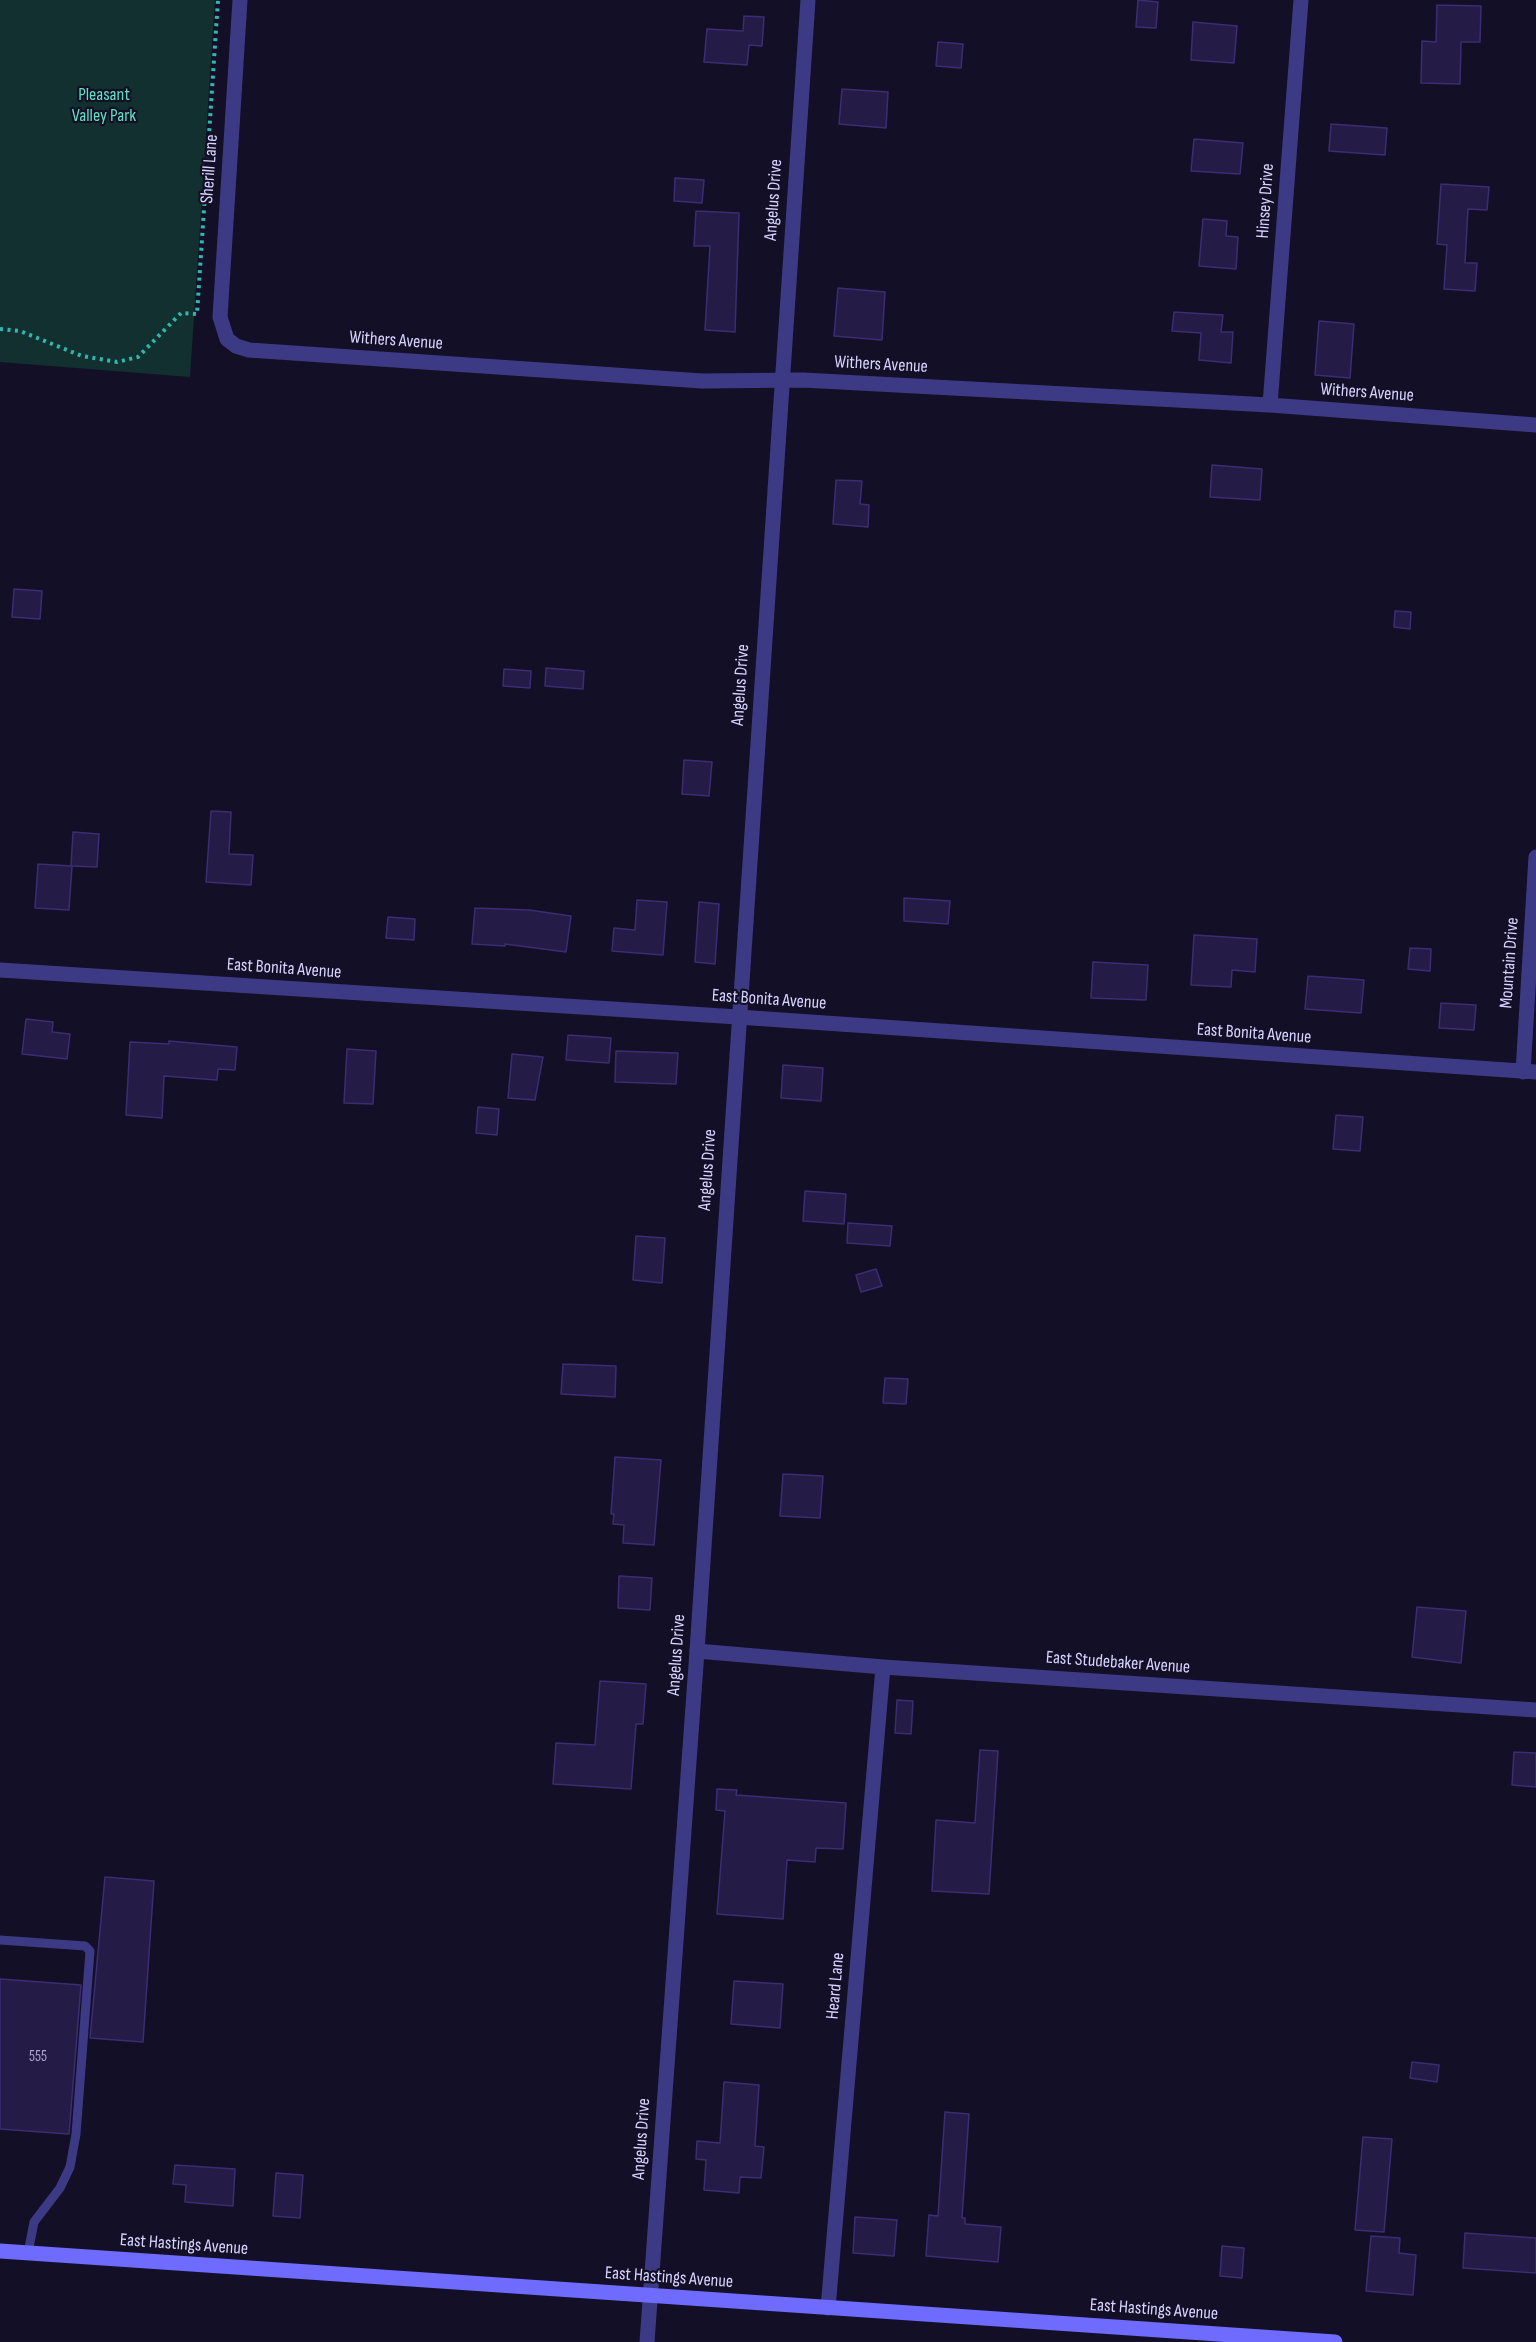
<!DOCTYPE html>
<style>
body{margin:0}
canvas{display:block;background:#130f26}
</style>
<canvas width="1536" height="2342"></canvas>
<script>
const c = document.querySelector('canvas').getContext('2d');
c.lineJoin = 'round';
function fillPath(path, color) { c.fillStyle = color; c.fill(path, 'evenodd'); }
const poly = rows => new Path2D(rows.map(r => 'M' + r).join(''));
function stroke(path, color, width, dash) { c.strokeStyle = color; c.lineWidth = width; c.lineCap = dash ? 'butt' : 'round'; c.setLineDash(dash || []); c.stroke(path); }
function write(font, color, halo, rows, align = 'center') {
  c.font = font + ' "Sofia Sans Condensed",sans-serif'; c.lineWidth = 4.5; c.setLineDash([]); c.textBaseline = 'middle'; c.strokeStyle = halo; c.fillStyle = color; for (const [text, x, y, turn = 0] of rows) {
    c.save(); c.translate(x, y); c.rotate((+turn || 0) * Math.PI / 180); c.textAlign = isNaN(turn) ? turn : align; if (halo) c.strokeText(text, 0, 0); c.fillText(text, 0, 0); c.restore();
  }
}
fillPath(poly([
 [0,0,215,0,190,377,0,362]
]), '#12302f');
const building = poly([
 [1138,0,1158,2,1156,28,1136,27,1138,0],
 [1437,5,1481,6,1480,42,1461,42,1460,84,1421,83,1422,41,1436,42,1437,5],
 [744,16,764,17,762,46,749,45,747,65,704,62,707,29,743,31,744,16],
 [1193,22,1237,26,1234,63,1191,60,1193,22],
 [938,42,963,44,961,68,936,66,938,42],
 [842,89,888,92,886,128,839,124,842,89],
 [1331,124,1387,128,1385,155,1329,151,1331,124],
 [1194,139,1243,143,1240,174,1191,171,1194,139],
 [675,178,704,180,702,203,674,201,675,178],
 [1441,184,1489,187,1487,210,1468,209,1465,263,1477,263,1475,291,1444,289,1447,245,1437,244,1441,184],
 [696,211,739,213,735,332,705,330,710,246,694,246,696,211],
 [1203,219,1227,221,1226,236,1238,237,1236,269,1199,266,1203,219],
 [838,288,885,292,882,340,834,336,838,288],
 [1174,312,1223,315,1221,332,1233,332,1231,363,1199,360,1201,333,1172,331,1174,312],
 [1319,321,1354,324,1350,378,1315,375,1319,321],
 [1212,465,1262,469,1260,500,1210,497,1212,465],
 [836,480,862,481,860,504,869,505,868,527,833,524,836,480],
 [14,589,42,591,40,619,12,617,14,589],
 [1395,611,1411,612,1410,629,1394,627,1395,611],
 [546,668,584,671,583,689,545,686,546,668],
 [504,669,531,671,530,688,503,686,504,669],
 [684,760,712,762,709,796,682,794,684,760],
 [211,811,231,812,229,854,253,855,251,885,206,882,211,811],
 [73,832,99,834,97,867,71,866,73,832],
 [38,864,72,866,69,910,35,908,38,864],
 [904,898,950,901,948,924,904,921,904,898],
 [637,900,667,902,663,955,612,951,614,928,635,930,637,900],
 [699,902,719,904,715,964,695,962,699,902],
 [475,908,529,910,571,916,566,952,505,944,505,946,472,944,475,908],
 [388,917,415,919,414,940,386,938,388,917],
 [1194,935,1257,939,1255,972,1232,970,1231,987,1191,985,1194,935],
 [1410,948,1431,949,1430,971,1408,969,1410,948],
 [1093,962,1148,965,1146,1000,1091,998,1093,962],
 [1308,976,1364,980,1361,1013,1305,1009,1308,976],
 [1441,1003,1476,1005,1474,1030,1439,1028,1441,1003],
 [26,1019,53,1022,52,1032,70,1034,67,1059,22,1054,26,1019],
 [568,1035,611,1038,609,1063,566,1060,568,1035],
 [169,1041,237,1047,235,1070,218,1069,217,1080,164,1076,162,1118,126,1115,130,1042,169,1044,169,1041],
 [347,1049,376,1051,373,1104,344,1103,347,1049],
 [616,1051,678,1053,676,1084,615,1082,616,1051],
 [512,1054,543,1057,535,1100,508,1098,512,1054],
 [783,1065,823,1068,821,1101,781,1098,783,1065],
 [478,1107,499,1109,497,1135,476,1133,478,1107],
 [1336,1115,1363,1117,1360,1151,1333,1149,1336,1115],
 [805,1191,846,1194,844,1224,803,1221,805,1191],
 [848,1223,892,1226,890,1246,847,1243,848,1223],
 [636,1236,665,1238,662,1283,633,1280,636,1236],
 [876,1269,882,1286,861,1292,856,1275,876,1269],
 [563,1364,616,1366,615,1397,561,1394,563,1364],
 [885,1378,908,1379,906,1404,883,1403,885,1378],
 [615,1457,661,1460,654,1545,623,1543,624,1525,613,1524,614,1514,611,1514,615,1457],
 [783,1474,823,1476,820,1518,780,1516,783,1474],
 [619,1576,652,1578,650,1610,618,1608,619,1576],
 [1417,1607,1466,1611,1461,1663,1412,1657,1417,1607],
 [600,1681,646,1684,643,1724,636,1724,631,1789,553,1784,556,1743,595,1745,600,1681],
 [897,1700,913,1701,911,1734,895,1733,897,1700],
 [980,1750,998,1751,989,1894,932,1891,936,1820,975,1823,980,1750],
 [1514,1752,1536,1753,1536,1787,1512,1785,1514,1752],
 [717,1789,737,1790,736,1795,846,1803,843,1849,816,1848,815,1862,787,1860,783,1919,717,1914,725,1811,716,1810,717,1789],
 [105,1877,154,1881,143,2042,90,2038,105,1877],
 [0,1979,81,1985,69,2134,0,2129,0,1979],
 [734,1981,783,1984,780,2028,731,2024,734,1981],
 [1412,2062,1439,2065,1437,2082,1410,2078,1412,2062],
 [724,2082,759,2085,755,2146,764,2147,761,2178,740,2177,739,2193,704,2190,706,2160,696,2159,697,2141,720,2143,724,2082],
 [945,2112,969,2114,962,2218,965,2218,965,2224,1001,2227,998,2262,926,2256,929,2215,938,2216,945,2112],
 [1363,2137,1392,2139,1384,2232,1355,2230,1363,2137],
 [175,2165,235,2169,233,2206,185,2202,186,2185,173,2184,175,2165],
 [276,2173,303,2175,300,2218,273,2216,276,2173],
 [855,2217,897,2220,894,2256,853,2253,855,2217],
 [1465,2233,1536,2238,1536,2273,1463,2268,1465,2233],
 [1371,2236,1400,2238,1399,2253,1416,2255,1413,2295,1366,2291,1371,2236],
 [1222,2246,1244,2248,1242,2278,1220,2276,1222,2246]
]);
fillPath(building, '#241b47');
stroke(building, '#3b2d73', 1.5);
stroke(poly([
 [0,329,20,331,82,356,117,362,138,357,181,313,197,314,218,0]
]), '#2fb8b0', 4, [3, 4.5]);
stroke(poly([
 [0,1940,85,1946,90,1951,76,2134,70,2167,60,2188,34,2222,28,2253]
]), '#3d3a85', 9);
stroke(poly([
 [240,0,220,317,227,339,236,346,249,350,702,381,803,380,1270,405,1536,425],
 [1270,405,1301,0],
 [0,970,738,1017,1536,1072],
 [1523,1072,1536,857],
 [697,1651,883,1667,1536,1710],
 [828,2308,883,1667]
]), '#3d3a85', 15);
stroke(poly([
 [647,2342,697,1651,808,0]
]), '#3d3a85', 15);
stroke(poly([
 [0,2251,1335,2342]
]), '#6f6bff', 15);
write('15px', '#aca6d1', null, [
 ["555",38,2057]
]);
write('18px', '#5fe0c0', '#130f26', [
 ["Pleasant",104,95],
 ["Valley Park",104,116]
]);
write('18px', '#d9d4ff', '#130f26', [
 ["Sherill Lane",210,169,-86],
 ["Angelus Drive",774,200,-86],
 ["Hinsey Drive",1266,201,-86],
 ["Withers Avenue",396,341,4],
 ["Withers Avenue",881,365,3],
 ["Withers Avenue",1367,393,4],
 ["Angelus Drive",741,685,-86],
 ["Mountain Drive",1510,963,-86],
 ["East Bonita Avenue",284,969,4],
 ["East Bonita Avenue",769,1000,4],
 ["East Bonita Avenue",1254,1034,4],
 ["Angelus Drive",708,1170,-86],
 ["Angelus Drive",677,1655,-86],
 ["East Studebaker Avenue",1118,1663,4],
 ["Heard Lane",836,1986,-85],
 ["Angelus Drive",642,2139,-86],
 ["East Hastings Avenue",184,2245,4],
 ["East Hastings Avenue",669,2278,4],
 ["East Hastings Avenue",1154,2310,4]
]);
</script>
